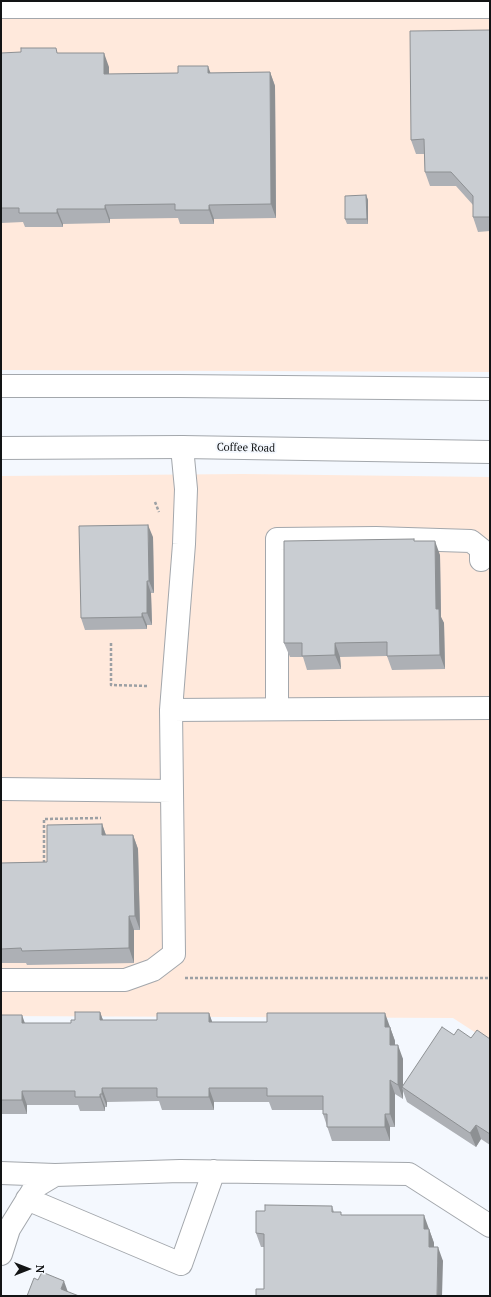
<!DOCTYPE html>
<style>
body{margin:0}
#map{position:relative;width:491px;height:1297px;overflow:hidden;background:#f4f8fe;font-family:"PT Serif",serif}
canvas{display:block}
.frame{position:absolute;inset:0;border:2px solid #121415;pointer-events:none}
.north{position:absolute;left:8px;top:1249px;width:40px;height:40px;-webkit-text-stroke:3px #f4f8fe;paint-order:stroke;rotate:90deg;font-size:11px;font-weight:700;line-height:16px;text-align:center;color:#121415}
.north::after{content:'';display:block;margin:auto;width:14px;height:18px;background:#121415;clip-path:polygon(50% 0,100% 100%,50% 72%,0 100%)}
</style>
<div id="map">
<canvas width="491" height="1297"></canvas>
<div class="frame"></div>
<div class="north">N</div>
</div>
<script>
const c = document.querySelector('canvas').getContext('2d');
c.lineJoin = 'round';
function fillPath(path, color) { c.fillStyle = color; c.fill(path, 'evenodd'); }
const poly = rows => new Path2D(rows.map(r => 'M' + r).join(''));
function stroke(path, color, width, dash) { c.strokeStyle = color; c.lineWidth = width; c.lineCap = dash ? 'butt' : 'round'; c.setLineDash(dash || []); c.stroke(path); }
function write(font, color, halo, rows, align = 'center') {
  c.font = font + ' "PT Serif",serif'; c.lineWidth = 4; c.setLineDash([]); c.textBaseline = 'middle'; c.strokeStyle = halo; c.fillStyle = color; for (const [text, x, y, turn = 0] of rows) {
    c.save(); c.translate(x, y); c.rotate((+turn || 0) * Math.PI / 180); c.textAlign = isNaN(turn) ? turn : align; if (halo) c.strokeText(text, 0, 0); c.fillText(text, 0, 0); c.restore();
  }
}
fillPath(poly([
 [1,1,490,1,490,372,1,370],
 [243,474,490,477,490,1042,453,1018,1,1016,1,476]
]), '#ffe9dc');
const minor = poly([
 [1,7,490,7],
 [277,709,277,539,376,538,471,541,481,549,481,560],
 [171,710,490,708],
 [1,789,172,791],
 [1,980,125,980,153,970,174,954,171,710,184,544,186,489,182,447],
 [1,1173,55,1175],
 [27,1199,181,1264,214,1171],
 [1,1254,9,1229,35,1187,55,1175,180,1171,409,1174,490,1226]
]);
const major = poly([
 [1,386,180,386,490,389],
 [1,448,182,447,490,452]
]);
stroke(minor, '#a3a7ac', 24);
stroke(major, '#a3a7ac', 24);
stroke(poly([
 [155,502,159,512],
 [111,643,111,685,148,686],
 [44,863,44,819,101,818],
 [185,978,490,978]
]), '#9ca0a4', 2.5, [3, 2]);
stroke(minor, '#fff', 22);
stroke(major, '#fff', 22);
fillPath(poly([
 [490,30,490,231,478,232,473,217,473,205,456,186,430,186,425,172,424,154,416,154,411,140],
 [1,53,59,53,109,67,109,74,270,72,275,86,276,218,214,219,214,224,180,224,178,218,110,219,110,223,63,224,63,227,25,227,23,222,1,223],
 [366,195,368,200,368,224,347,224,345,219],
 [153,537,154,593,151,593,152,625,147,625,147,629,85,630,81,618],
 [415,541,440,555,441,617,444,623,445,669,392,670,387,656,340,657,341,669,307,670,303,657,290,657,284,643],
 [102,824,106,835,133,835,138,849,140,930,134,930,134,963,27,965,26,963,1,963,1,863,47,862],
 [100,1012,103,1020,157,1020,209,1013,212,1022,390,1027,395,1041,395,1045,403,1059,403,1086,454,1035,471,1038,490,1039,490,1145,481,1139,476,1147,407,1102,403,1091,403,1099,395,1094,395,1127,390,1127,390,1141,332,1141,323,1114,323,1110,272,1110,269,1102,214,1102,214,1110,162,1110,159,1101,107,1102,107,1107,105,1107,105,1111,80,1111,78,1105,27,1105,27,1114,1,1114,1,1015,25,1023,71,1023,75,1020],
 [332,1206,334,1212,342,1215,429,1229,434,1243,434,1247,443,1261,264,1289,264,1247,261,1247,256,1233,265,1211]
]), '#adb0b5');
fillPath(poly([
 [104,53,109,67,109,88,104,74],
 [208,66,213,80,208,73],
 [270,72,275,86,276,218,271,204],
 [366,195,368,200,368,224,367,219],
 [105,205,110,219,110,223,105,209],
 [209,205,214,219,214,224,209,210],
 [57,209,63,224,63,227,57,213],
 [148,525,153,537,154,593,149,581],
 [435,541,440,555,441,617,444,623,445,669,440,655,436,609],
 [147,581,151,593,152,625,147,613],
 [142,613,147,625,147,629,142,617],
 [335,643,340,657,341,669,335,655],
 [102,824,107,838,102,835],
 [133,835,138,849,140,930,135,916],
 [129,916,134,930,134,963,129,948],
 [100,1012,105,1026,100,1020],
 [209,1013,214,1027,209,1022],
 [385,1013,390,1027,385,1027],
 [22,1015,27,1029,22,1023],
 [390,1027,395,1041,395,1059,390,1045],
 [398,1045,403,1059,403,1088,402,1087,403,1091,403,1099,398,1085],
 [390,1080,395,1094,395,1127,390,1114],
 [102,1088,107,1102,107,1107,102,1094],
 [209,1088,214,1102,214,1110,209,1097],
 [22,1091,27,1105,27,1114,22,1100],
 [100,1094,105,1107,105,1111,100,1097],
 [385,1114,390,1127,390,1141,385,1127],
 [476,1125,481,1139,476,1147,470,1133],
 [424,1215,434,1243,434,1261,429,1247,424,1229],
 [438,1247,443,1261,442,1296,437,1296],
 [64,1281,69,1295,61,1289]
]), '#8d9093');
const building = poly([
 [490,30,490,217,473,217,473,196,451,172,425,172,424,139,411,140,410,31,490,30],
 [21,48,56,48,57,53,104,53,104,74,178,73,178,66,208,66,208,73,270,72,271,204,209,205,209,210,175,210,175,204,105,205,105,209,57,209,57,213,19,213,19,208,1,208,1,53,21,52,21,48],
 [366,195,367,219,345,219,345,196,366,195],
 [148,525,149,581,147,581,147,613,142,613,142,617,81,618,79,526,148,525],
 [414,539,414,541,435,541,436,609,439,609,440,655,387,656,387,642,335,643,335,655,302,656,302,643,284,643,284,541,414,539],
 [102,824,102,835,133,835,135,916,129,916,129,948,22,951,21,948,1,949,1,863,47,862,47,825,102,824],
 [75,1012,100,1012,100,1020,157,1020,157,1013,209,1013,209,1022,267,1022,267,1013,385,1013,385,1027,390,1027,390,1045,398,1045,398,1085,390,1080,390,1114,385,1114,385,1127,327,1127,327,1114,323,1114,323,1096,267,1096,267,1088,209,1088,209,1097,157,1097,157,1088,102,1088,102,1094,100,1094,100,1097,75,1097,75,1091,22,1091,22,1100,1,1100,1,1015,22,1015,22,1023,71,1023,71,1020,75,1020,75,1012],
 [442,1027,454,1035,458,1029,471,1038,477,1030,490,1039,490,1134,476,1125,470,1133,402,1087,442,1027],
 [265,1205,332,1206,332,1212,341,1212,341,1215,424,1215,424,1229,429,1229,429,1247,438,1247,437,1296,256,1296,256,1289,264,1289,264,1234,256,1233,256,1211,265,1211,265,1205],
 [42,1272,64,1281,61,1289,79,1296,27,1296,34,1278,38,1280,42,1272]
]);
fillPath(building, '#c9cdd2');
stroke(building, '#8d9093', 1);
write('11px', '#121415', '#f4f8fe', [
 ["Coffee Road",246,448,1]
]);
</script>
